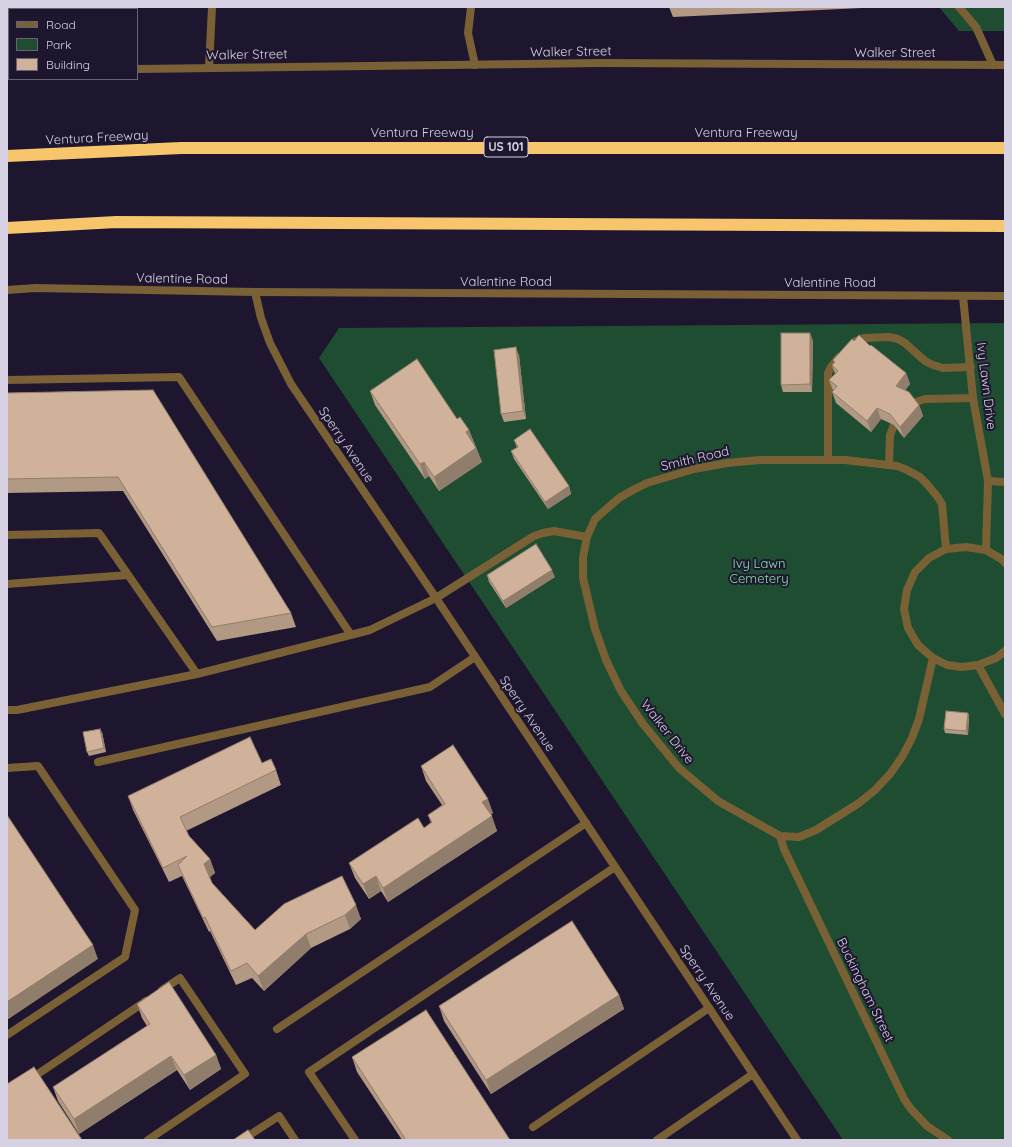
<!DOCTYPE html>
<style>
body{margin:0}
#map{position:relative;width:1012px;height:1147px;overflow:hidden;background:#1e162f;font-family:Quicksand,sans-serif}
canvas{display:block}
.frame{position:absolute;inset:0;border:8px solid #d6d2e3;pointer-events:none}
.legend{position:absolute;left:8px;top:8px;width:130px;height:72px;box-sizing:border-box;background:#1e162f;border:1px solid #686177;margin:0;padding:5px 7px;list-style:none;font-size:12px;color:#d6d2e3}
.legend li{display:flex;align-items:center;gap:8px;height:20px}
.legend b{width:20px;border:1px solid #686177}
</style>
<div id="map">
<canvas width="1012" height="1147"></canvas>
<div class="frame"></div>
<ul class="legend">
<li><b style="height:5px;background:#796135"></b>Road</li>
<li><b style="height:11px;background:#1e4d31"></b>Park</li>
<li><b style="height:11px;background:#cfb299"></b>Building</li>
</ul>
</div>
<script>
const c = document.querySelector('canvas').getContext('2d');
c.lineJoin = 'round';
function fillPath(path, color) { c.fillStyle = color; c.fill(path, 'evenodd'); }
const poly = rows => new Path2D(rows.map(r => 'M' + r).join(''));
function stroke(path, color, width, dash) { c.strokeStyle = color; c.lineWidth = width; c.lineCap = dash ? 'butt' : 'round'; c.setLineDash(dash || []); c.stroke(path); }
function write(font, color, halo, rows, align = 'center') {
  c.font = font + ' Quicksand,sans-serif'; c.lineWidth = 4; c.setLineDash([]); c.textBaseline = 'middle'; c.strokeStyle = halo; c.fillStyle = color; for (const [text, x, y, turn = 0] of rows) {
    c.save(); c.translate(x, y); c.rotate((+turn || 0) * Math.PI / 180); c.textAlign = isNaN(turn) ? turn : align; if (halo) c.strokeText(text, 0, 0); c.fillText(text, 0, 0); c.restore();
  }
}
fillPath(poly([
 [939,7,1005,7,1005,31,959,31],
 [1005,323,1005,1140,843,1140,319,358,339,328]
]), '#1e4d31');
stroke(poly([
 [959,7,976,27,993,65],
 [209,68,212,7],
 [963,296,973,398,988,481,986,550],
 [854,342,864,338,889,337,898,339,905,343,925,361,933,365,943,368,971,367],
 [7,380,179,377,351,635],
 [913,403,925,399,973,398],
 [828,460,828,373,831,367,839,357],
 [889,465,890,435,894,425],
 [988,481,1005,482],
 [7,535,99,533,197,674],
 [1005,563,1003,560,986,550,966,547,946,549,929,558,915,572,907,590,904,609,908,628,918,645,933,658,947,665,962,667,978,665,996,658,1005,651],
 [7,584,128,575],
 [933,658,919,719,912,738,902,757,890,774,875,790,859,803,816,830,799,837,780,836,718,801,679,768,643,724,621,691,606,660,595,629,583,578,583,557,587,537,595,519,619,498,633,490,647,483,694,469,727,463,760,460,845,460,897,466,905,469,920,477,926,483,937,496,942,504,946,549],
 [978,665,1005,714],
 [7,710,17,710,197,674,370,630,436,598,534,536,543,533,554,531,587,537],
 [98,762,430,687,475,657],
 [7,768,38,766,135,910,125,957,7,1035],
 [780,836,784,849,904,1099,911,1109,927,1126,948,1140],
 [277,1029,586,823],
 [29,1080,146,1001],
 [533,1127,709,1008],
 [148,1140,245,1074,180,978,162,990],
 [242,1140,279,1116,295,1140],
 [355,1140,309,1072,615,867],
 [657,1140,753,1074]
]), '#796135', 8);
stroke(poly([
 [471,7,468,33,475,65],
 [255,292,261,318,270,343,291,384,436,598,797,1140]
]), '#796135', 8);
stroke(poly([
 [137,69,601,63,1005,65],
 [7,70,9,70],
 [7,290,36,288,255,292,1005,296]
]), '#796135', 8);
stroke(poly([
 [7,156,181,148,1005,148],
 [7,228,116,222,1005,226]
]), '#f7c66c', 12);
fillPath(poly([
 [669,7,862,7,862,8,673,17],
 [813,341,812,392,783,392,781,385],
 [854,341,870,346,906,373,910,384,905,390,919,405,923,416,904,438,894,425,881,419,871,432,836,403,832,392,833,391,829,380,835,374,832,365,834,363,833,360],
 [519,355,526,419,504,422,501,414],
 [153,390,291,613,296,627,217,641,123,491,7,493,7,393],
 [370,391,469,430,482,462,439,491,429,476,425,479,375,405],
 [514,440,569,486,571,494,548,509,514,459,511,451,517,448],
 [487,575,555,577,506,608,489,582],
 [968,713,969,717,968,735,945,733,944,729],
 [102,732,106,752,89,756,87,752],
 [421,766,493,813,490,815,497,831,388,902,381,891,369,899,355,878,349,863,424,828,431,823,428,815,442,805,426,781],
 [276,770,281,785,186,831,189,836,210,859,215,873,210,877,212,883,255,930,342,876,361,919,350,929,311,948,264,991,252,978,236,985,210,931,209,932,182,876,169,882,133,810,128,796],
 [619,995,624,1009,491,1094,444,1021,439,1006],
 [137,1004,216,1055,221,1069,190,1090,177,1070,79,1134,58,1101,53,1087,147,1026,142,1018],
 [352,1057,510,1140,402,1140,357,1072]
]), '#b29984');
fillPath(poly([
 [810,333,813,341,812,392,810,384],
 [516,347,519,355,526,419,523,411],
 [906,373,910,384,900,397,896,386],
 [919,405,923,416,904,438,900,427],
 [877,408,881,419,871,432,867,421],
 [469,430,474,444,466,432],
 [476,448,482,462,439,491,434,477],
 [424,462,429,476,425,479,420,464],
 [569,486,571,494,548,509,545,502],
 [552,570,555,577,506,608,503,601],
 [968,713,969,717,968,735,966,731],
 [100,729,102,732,106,752,104,748],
 [488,799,493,813,488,817,482,802],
 [492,816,497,831,388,902,383,888],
 [210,859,215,873,209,878,204,864],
 [376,876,381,891,369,899,363,884],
 [356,905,361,919,350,929,345,915],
 [306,934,311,948,264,991,258,976],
 [93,945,98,959,7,1020,7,1002],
 [619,995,624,1009,491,1094,486,1080],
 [216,1055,221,1069,190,1090,184,1075],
 [171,1056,177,1070,79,1134,74,1119]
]), '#917d6b');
const building = poly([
 [781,333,810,333,810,384,781,385,781,333],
 [859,335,870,346,871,345,906,373,896,386,909,392,919,405,900,427,890,414,877,408,867,421,832,392,837,386,829,380,838,371,832,365,835,362,833,360,852,339,854,341,859,335],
 [516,347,523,411,501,414,494,350,516,347],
 [417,359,457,419,460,417,469,430,466,432,476,448,434,477,424,462,420,464,370,391,417,359],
 [153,390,291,613,212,627,118,477,7,479,7,393,153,390],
 [530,429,569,486,545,502,511,451,518,447,514,440,530,429],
 [536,544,552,570,503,601,487,575,536,544],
 [946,711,968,713,966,731,944,729,946,711],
 [100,729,104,748,87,752,83,732,100,729],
 [250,737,262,763,271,759,276,770,180,817,189,836,210,859,204,864,212,883,255,930,284,904,342,876,356,905,345,915,306,934,258,976,247,963,231,971,205,917,203,918,178,865,187,856,163,868,128,796,250,737],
 [453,745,488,799,482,802,492,816,383,888,376,876,363,884,349,863,418,818,424,828,432,822,428,815,445,804,421,766,453,745],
 [7,815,93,945,7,1002,7,815],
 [572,921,619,995,486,1080,439,1006,572,921],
 [169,982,216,1055,184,1075,171,1056,74,1119,53,1087,150,1024,137,1004,169,982],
 [426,1010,510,1140,406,1140,352,1057,426,1010],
 [34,1067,82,1140,7,1140,7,1084,34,1067],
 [248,1130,255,1140,233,1140,248,1130]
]);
fillPath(building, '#cfb299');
stroke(building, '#917d6b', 1);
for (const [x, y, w] of [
 [506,147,44]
]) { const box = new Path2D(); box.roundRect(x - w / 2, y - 10, w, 20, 3); c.fillStyle = '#1e162f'; c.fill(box); stroke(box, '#d6d2e3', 1); }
write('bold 12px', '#d6d2e3', null, [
 ["US 101",506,147]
]);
write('13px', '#d6d2e3', '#1e162f', [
 ["Walker Street",571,52,-1],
 ["Walker Street",895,53],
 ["Walker Street",247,55,-1],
 ["Ventura Freeway",422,133],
 ["Ventura Freeway",746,133],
 ["Ventura Freeway",97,138,-3],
 ["Valentine Road",182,279,1],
 ["Valentine Road",506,282],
 ["Valentine Road",830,283],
 ["Ivy Lawn Drive",986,386,83],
 ["Sperry Avenue",346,445,56],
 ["Smith Road",695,459,-13],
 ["Sperry Avenue",527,714,56],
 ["Walker Drive",667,732,52],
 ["Sperry Avenue",707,983,56],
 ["Buckingham Street",865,990,64]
]);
write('13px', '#84e1a6', '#1e162f', [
 ["Ivy Lawn",759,564],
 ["Cemetery",759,579]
]);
</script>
